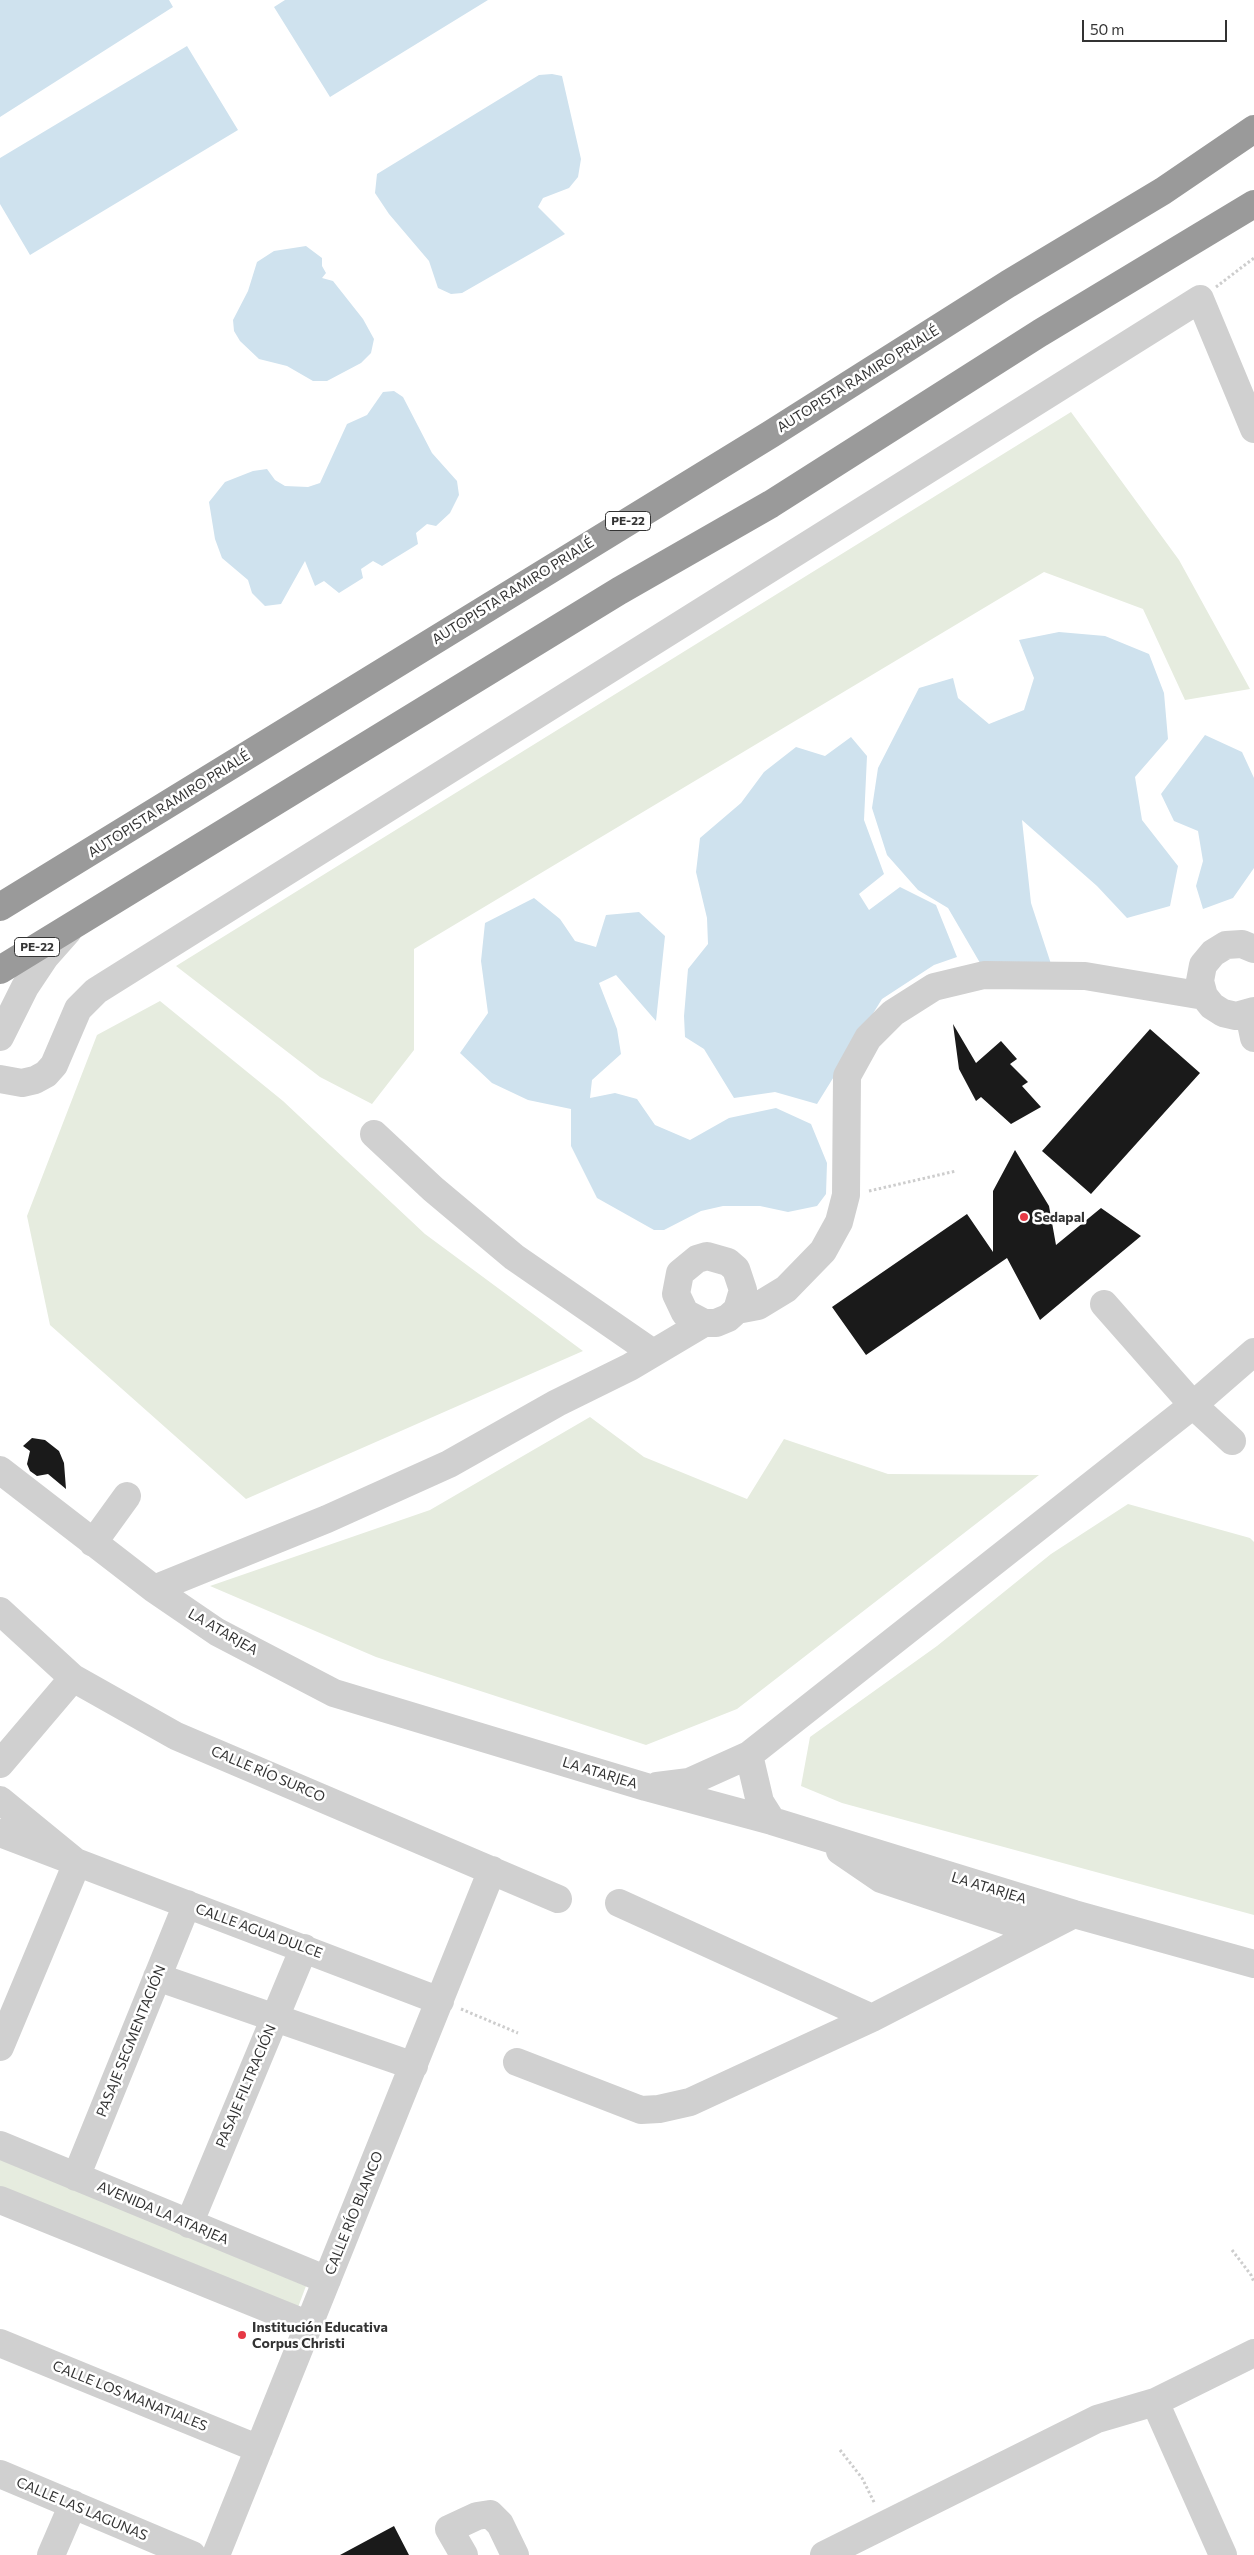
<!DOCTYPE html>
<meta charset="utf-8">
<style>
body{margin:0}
#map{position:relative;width:1254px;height:2555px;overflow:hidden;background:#fff;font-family:Commissioner,sans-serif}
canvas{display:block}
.scale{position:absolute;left:1082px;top:20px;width:145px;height:22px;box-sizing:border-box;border:2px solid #333;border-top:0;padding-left:6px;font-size:15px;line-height:18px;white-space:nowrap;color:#333;-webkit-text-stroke:4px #fff;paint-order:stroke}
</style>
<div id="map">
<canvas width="1254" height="2555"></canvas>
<div class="scale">50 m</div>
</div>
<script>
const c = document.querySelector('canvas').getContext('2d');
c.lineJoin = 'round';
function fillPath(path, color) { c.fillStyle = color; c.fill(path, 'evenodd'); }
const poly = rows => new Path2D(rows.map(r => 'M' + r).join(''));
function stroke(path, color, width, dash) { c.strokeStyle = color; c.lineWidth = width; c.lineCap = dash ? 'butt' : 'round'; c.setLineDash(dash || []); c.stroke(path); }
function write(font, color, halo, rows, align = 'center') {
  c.font = font + ' Commissioner,sans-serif'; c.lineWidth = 5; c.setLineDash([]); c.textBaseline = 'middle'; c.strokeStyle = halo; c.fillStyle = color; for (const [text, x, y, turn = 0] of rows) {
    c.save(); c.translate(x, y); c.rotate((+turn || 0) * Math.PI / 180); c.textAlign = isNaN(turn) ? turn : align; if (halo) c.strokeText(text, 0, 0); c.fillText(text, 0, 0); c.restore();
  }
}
fillPath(poly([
 [1071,412,1179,560,1250,689,1185,700,1143,609,1044,572,414,949,414,1050,372,1104,320,1077,176,966],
 [160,1001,283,1101,425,1234,583,1351,246,1499,50,1325,27,1216,97,1035],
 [590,1417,644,1457,747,1499,784,1439,888,1474,1039,1475,737,1709,646,1745,376,1657,210,1586,430,1510],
 [1128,1504,1250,1538,1254,1542,1254,1915,842,1803,801,1786,810,1737,937,1646,1051,1554],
 [0,2159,306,2286,297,2310,0,2188]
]), '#e6ecdf');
fillPath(poly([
 [0,0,169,0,173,7,0,117],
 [285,0,488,0,330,97,274,7],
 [187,46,238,130,30,255,0,204,0,158],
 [552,74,562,76,581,159,578,177,569,188,543,198,538,207,565,234,462,293,451,294,438,288,429,261,389,214,375,193,377,174,539,75],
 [306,246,322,258,322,266,326,273,322,278,333,281,363,319,374,339,371,353,361,363,327,381,313,381,287,366,259,359,240,341,234,331,233,320,248,291,257,262,274,251],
 [394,391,403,397,432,453,457,481,459,495,450,513,436,526,427,524,416,533,418,544,382,566,373,561,361,569,363,578,339,593,324,581,315,586,305,561,281,604,265,606,252,593,248,580,222,558,215,539,209,502,225,482,253,471,267,469,275,480,285,486,308,487,320,483,347,424,367,415,383,392],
 [1059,632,1105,636,1149,654,1164,693,1168,739,1135,777,1142,820,1178,866,1170,906,1127,918,1097,886,1022,820,1031,903,1052,967,983,968,948,908,918,890,887,855,872,808,878,768,919,688,953,678,958,698,989,724,1024,710,1034,678,1019,640],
 [1205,735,1242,752,1254,778,1254,868,1233,898,1203,909,1196,886,1203,861,1198,831,1174,821,1161,794],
 [851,737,867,756,864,820,884,874,859,894,869,910,900,887,936,905,957,957,934,965,882,999,817,1104,775,1092,734,1098,704,1049,685,1037,684,1016,688,969,708,944,707,918,696,872,700,838,741,803,764,772,796,747,825,756],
 [534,898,560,919,575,941,596,947,606,915,639,912,665,936,656,1021,616,975,599,983,617,1029,621,1054,592,1080,590,1098,615,1093,637,1099,655,1125,690,1140,729,1118,776,1108,811,1124,827,1163,826,1194,817,1206,788,1212,760,1206,723,1206,701,1211,664,1230,654,1230,597,1198,571,1146,571,1109,528,1100,492,1083,460,1053,488,1013,481,961,485,923]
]), '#cfe2ee');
fillPath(poly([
 [953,1024,976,1063,1001,1041,1017,1059,1010,1064,1028,1082,1022,1086,1041,1107,1011,1124,981,1097,976,1101,959,1069],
 [1150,1029,1200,1073,1091,1194,1042,1151],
 [1015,1150,1049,1206,1056,1245,1101,1208,1141,1236,1040,1320,1007,1258,866,1355,832,1307,967,1214,993,1252,993,1191],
 [32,1438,45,1440,59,1451,64,1463,66,1489,48,1474,37,1476,30,1471,27,1464,30,1451,23,1446],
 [394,2526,409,2555,340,2555]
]), '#1a1a1a');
stroke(poly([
 [1216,287,1254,258],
 [869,1191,956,1171],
 [461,2009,518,2033],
 [1232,2250,1251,2275,1254,2282],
 [840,2450,862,2478,875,2504]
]), '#cdcdcd', 3, [2.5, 2.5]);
stroke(poly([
 [1254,949,1242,944,1226,945,1213,953,1203,965,1200,981,1204,996,1212,1006,1223,1013,1236,1016,1254,1011],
 [1249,1014,1254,1038],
 [0,1037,25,987,45,957,68,931],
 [0,1079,22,1083,35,1080,46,1074,54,1065,78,1009,96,991,1200,299,1254,429],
 [374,1134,433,1189,514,1257,653,1353],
 [1104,1304,1193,1405,1232,1441],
 [737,1310,743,1290,736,1269,728,1262,707,1256,697,1259,680,1273,676,1294,685,1313,704,1323,716,1323,728,1318,737,1310,758,1306,786,1289,823,1251,839,1222,846,1195,847,1076,868,1038,893,1013,934,987,984,975,1085,976,1204,996],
 [0,1470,154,1589,217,1632,334,1693,646,1787,772,1821,1074,1914,1254,1964],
 [93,1543,127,1496],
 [154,1589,327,1519,449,1464,557,1403,630,1367,704,1323],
 [0,1611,73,1678,176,1736,558,1899],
 [749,1755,760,1802,772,1821],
 [0,1764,73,1678],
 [657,1786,689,1782,749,1755,1193,1405,1254,1352],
 [0,1800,77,1863,0,2047],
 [0,1833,440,2001],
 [840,1851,881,1879,1039,1932],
 [619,1903,872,2018],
 [157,1977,414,2066],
 [517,2062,641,2110,659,2109,690,2102,872,2018,1074,1914],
 [0,2145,327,2280],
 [76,2177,187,1904],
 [0,2200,309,2325],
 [189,2224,304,1948],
 [0,2343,259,2449],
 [1155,2402,1223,2555],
 [0,2474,192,2555],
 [51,2555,73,2504],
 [216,2555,492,1870],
 [464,2555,449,2529,477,2516,490,2514,500,2524,515,2555],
 [824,2555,1097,2419,1155,2402,1254,2353]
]), '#d0d0d0', 28);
stroke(poly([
 [0,907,771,434,1008,284,1163,191,1254,129],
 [0,970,619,591,771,504,1040,333,1254,204]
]), '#9a9a9a', 28);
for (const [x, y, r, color] of [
 [1024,1217,5,"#e63946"],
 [242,2335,5,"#e63946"]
]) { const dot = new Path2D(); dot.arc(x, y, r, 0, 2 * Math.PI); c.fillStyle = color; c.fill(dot); stroke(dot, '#fff', 2); }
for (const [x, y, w] of [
 [628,521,45],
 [37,947,45]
]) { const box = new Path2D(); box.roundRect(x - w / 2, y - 9.5, w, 19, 4); c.fillStyle = '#fff'; c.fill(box); stroke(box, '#333', 1); }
write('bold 12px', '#333', null, [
 ["PE-22",628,521],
 ["PE-22",37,947]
]);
write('14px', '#333', '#fff', [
 ["AUTOPISTA RAMIRO PRIALÉ",858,379,-32],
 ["AUTOPISTA RAMIRO PRIALÉ",513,591,-32],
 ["AUTOPISTA RAMIRO PRIALÉ",169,804,-32],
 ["LA ATARJEA",223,1632,30],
 ["LA ATARJEA",600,1773,17],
 ["CALLE RÍO SURCO",268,1774,23],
 ["LA ATARJEA",989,1888,17],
 ["CALLE AGUA DULCE",259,1931,20],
 ["PASAJE SEGMENTACIÓN",131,2041,-68],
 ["PASAJE FILTRACIÓN",246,2086,-67],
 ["AVENIDA LA ATARJEA",163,2213,23],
 ["CALLE RÍO BLANCO",354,2213,-68],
 ["CALLE LOS MANATIALES",130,2396,22],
 ["CALLE LAS LAGUNAS",82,2509,23]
]);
write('bold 14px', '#333', '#fff', [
 ["Sedapal",1034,1217],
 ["Institución Educativa",252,2327],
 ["Corpus Christi",252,2343]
], 'left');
</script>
